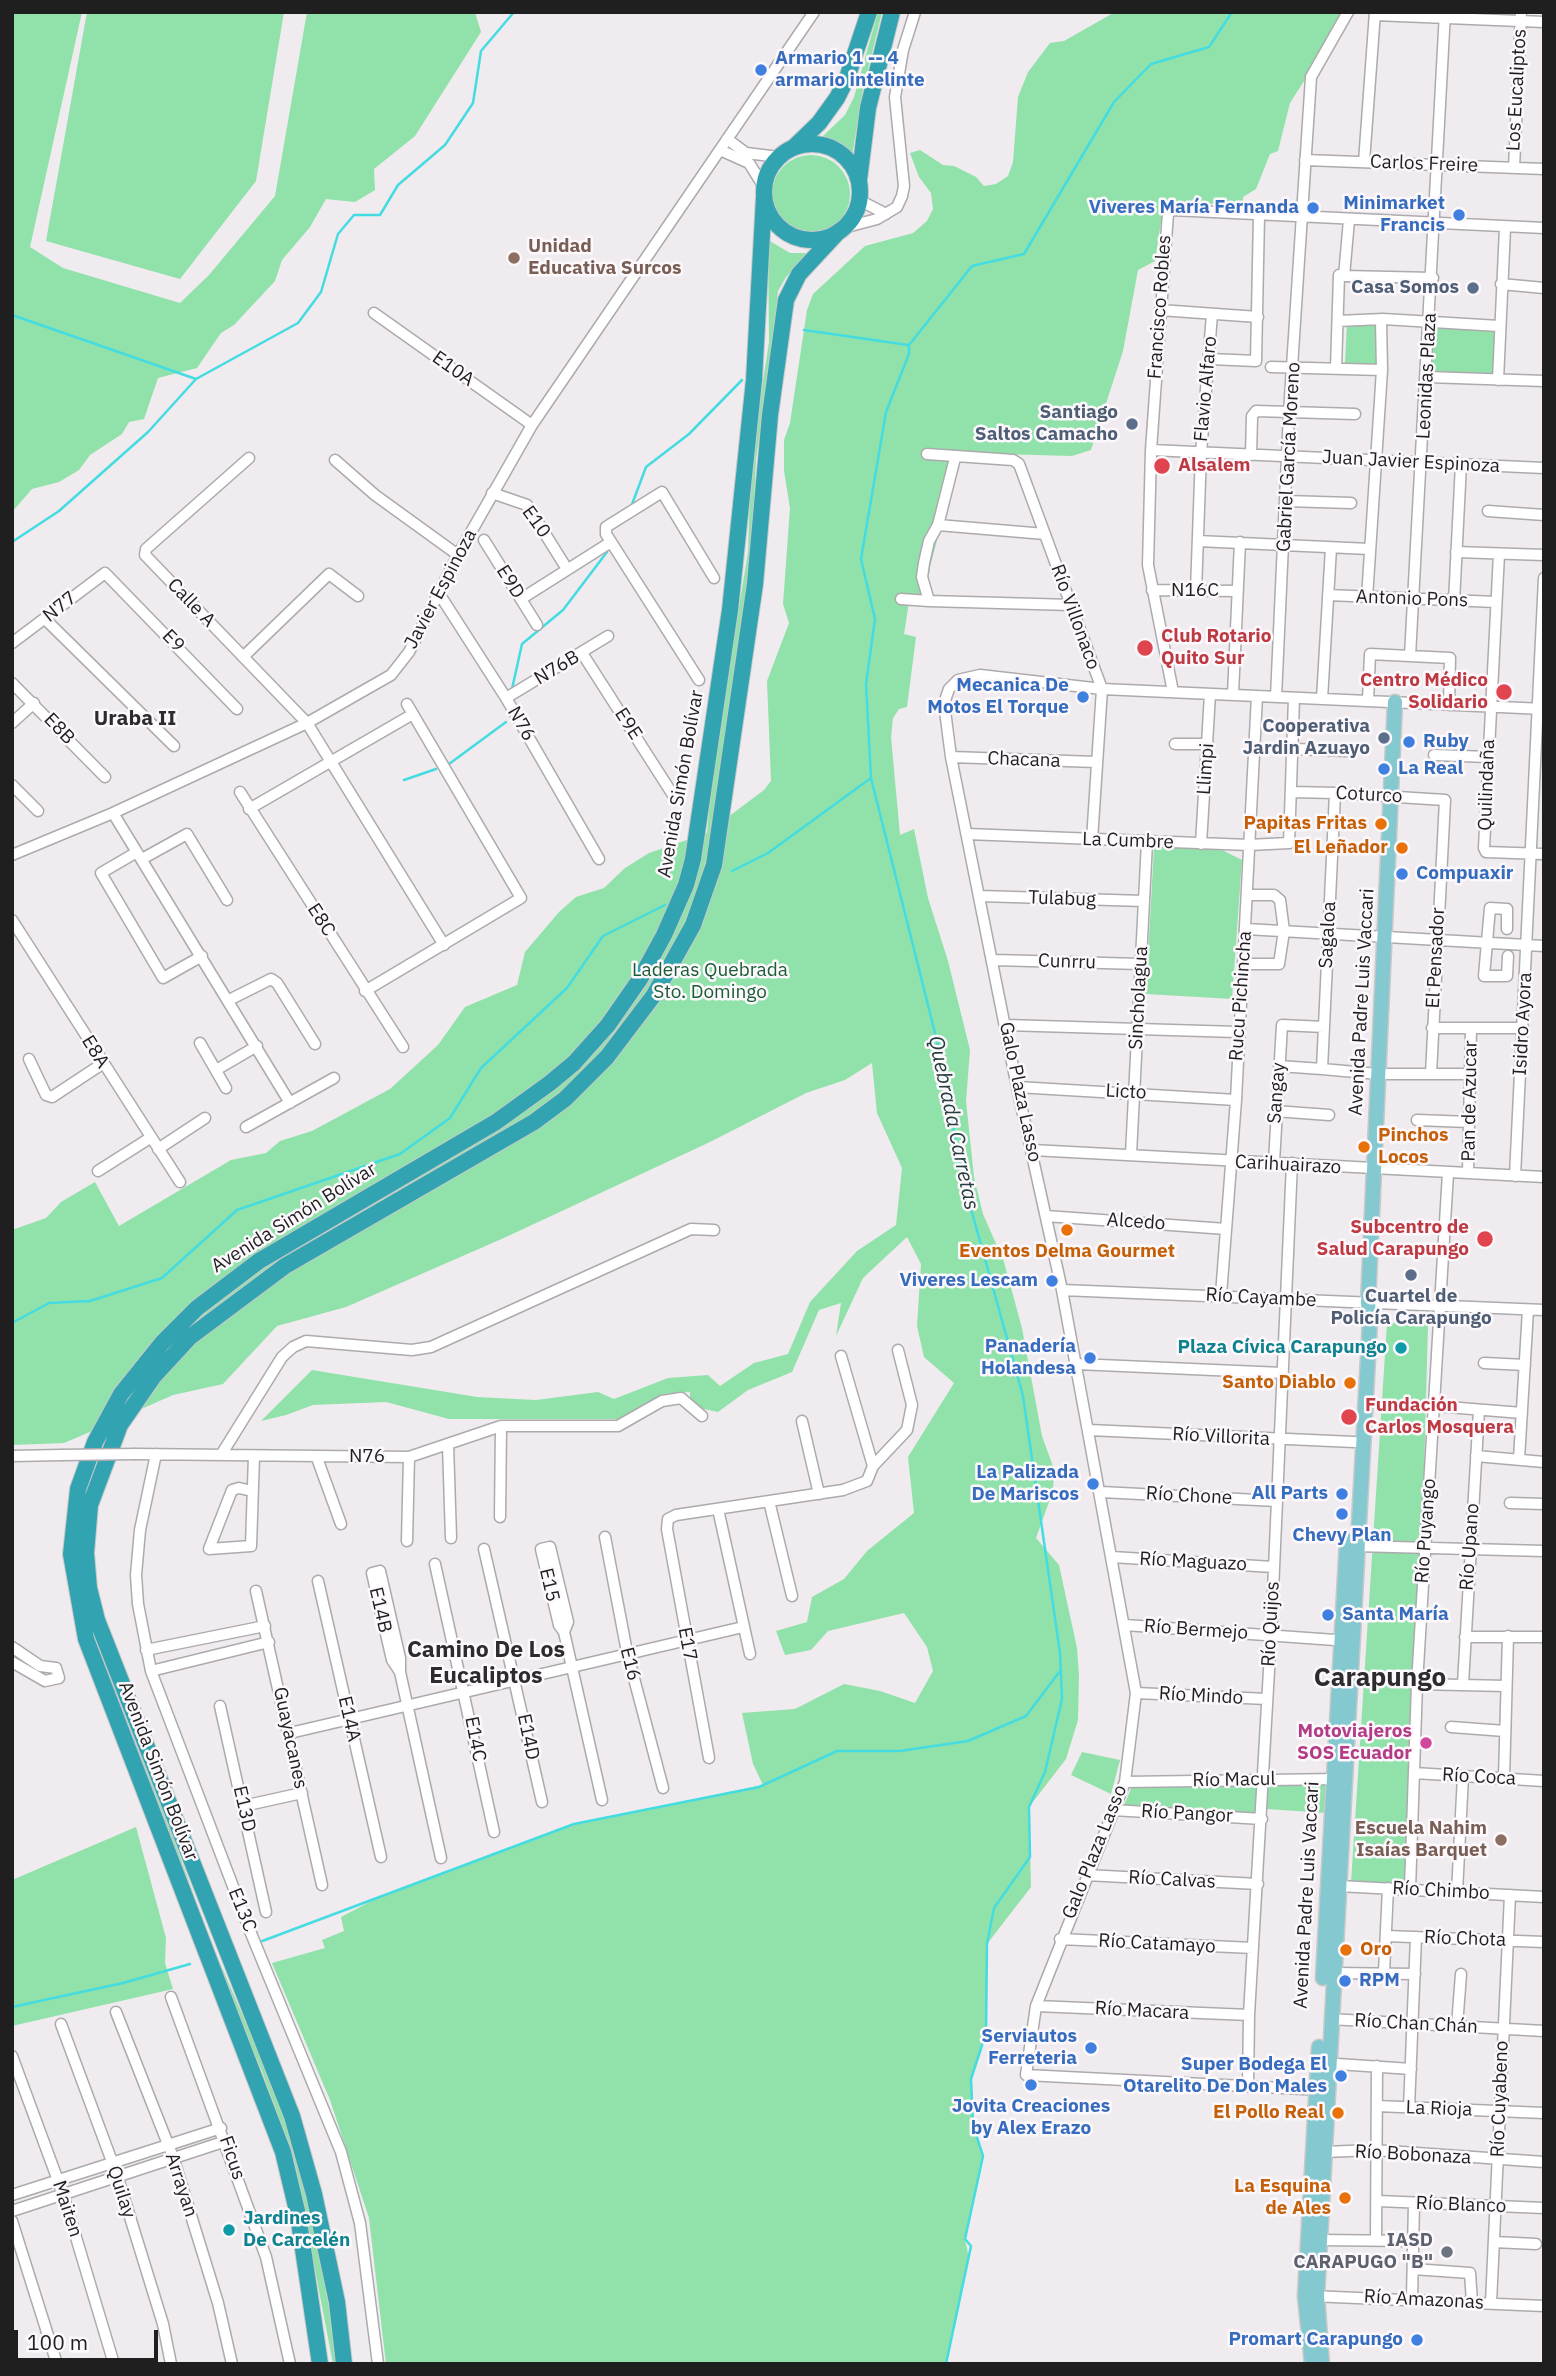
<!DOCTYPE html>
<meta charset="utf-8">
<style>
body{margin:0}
#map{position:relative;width:1556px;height:2376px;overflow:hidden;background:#efebef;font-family:"IBM Plex Sans",sans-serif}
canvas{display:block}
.frame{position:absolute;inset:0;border:14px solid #201f20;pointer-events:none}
.scale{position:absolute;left:14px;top:2330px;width:144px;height:32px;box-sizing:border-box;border:4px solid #201f20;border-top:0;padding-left:9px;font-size:21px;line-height:24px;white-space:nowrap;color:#201f20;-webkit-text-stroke:5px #fcf8fc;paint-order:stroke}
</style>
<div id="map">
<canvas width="1556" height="2376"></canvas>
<div class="frame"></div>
<div class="scale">100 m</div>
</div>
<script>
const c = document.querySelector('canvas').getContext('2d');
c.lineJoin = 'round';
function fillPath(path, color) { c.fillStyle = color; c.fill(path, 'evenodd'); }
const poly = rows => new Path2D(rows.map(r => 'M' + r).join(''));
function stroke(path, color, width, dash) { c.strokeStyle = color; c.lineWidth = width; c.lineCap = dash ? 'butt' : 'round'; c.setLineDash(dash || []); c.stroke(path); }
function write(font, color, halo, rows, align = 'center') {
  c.font = font + ' "IBM Plex Sans",sans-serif'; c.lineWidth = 5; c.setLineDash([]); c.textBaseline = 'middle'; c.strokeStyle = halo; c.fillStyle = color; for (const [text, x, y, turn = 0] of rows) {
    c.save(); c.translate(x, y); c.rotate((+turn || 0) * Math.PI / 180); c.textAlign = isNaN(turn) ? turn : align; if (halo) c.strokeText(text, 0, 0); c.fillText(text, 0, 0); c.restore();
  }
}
fillPath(poly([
 [12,12,82,12,30,247,63,268,180,303,209,275,275,196,307,12,475,12,481,32,415,136,374,169,375,190,355,202,326,199,310,227,282,260,275,281,234,325,221,333,197,368,158,378,144,419,129,422,122,434,90,455,79,470,59,482,32,489,12,512],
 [87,12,284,12,256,181,180,279,46,241],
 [878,12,882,12,863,90,852,156,838,143,821,138,845,115,854,97],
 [1115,12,1348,12,1290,103,1278,151,1270,154,1256,189,1243,197,1243,205,1164,202,1155,261,1138,270,1123,351,1091,450,1072,456,960,453,930,567,926,595,915,595,915,602,909,602,904,634,916,637,907,707,899,709,893,718,891,737,900,835,914,829,928,898,948,961,970,1050,966,1101,974,1177,983,1214,1004,1262,1022,1328,1042,1436,1054,1469,1053,1491,1036,1538,1059,1565,1077,1648,1079,1676,1078,1720,1066,1759,1029,1807,1031,1887,987,1944,986,2033,971,2079,973,2124,983,2156,965,2239,969,2258,946,2364,386,2364,369,2218,330,2100,272,1963,325,1948,322,1940,344,1931,341,1917,377,1898,574,1824,763,1785,753,1764,742,1713,795,1709,844,1684,880,1691,915,1703,933,1671,927,1647,904,1613,828,1631,811,1650,785,1655,776,1631,807,1622,812,1597,844,1579,867,1551,914,1513,908,1457,954,1383,924,1357,917,1326,921,1264,907,1237,863,1278,836,1336,841,1303,819,1310,792,1372,748,1390,718,1412,690,1406,690,1392,663,1394,622,1419,449,1419,386,1402,313,1405,286,1415,261,1421,312,1370,477,1397,536,1400,598,1392,614,1399,668,1378,708,1375,720,1386,754,1363,788,1354,810,1302,857,1251,896,1225,902,1168,877,1113,872,1063,845,1080,806,1093,710,1142,506,1237,346,1307,277,1326,223,1384,173,1395,114,1421,93,1467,78,1532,79,1564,89,1619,106,1673,144,1755,208,1935,280,2102,304,2171,335,2340,338,2364,333,2364,294,2160,262,2071,196,1922,139,1757,101,1673,79,1598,72,1541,76,1505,87,1467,104,1426,64,1443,12,1445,12,1230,46,1218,61,1202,95,1182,119,1226,231,1160,266,1153,280,1141,312,1131,390,1089,438,1045,465,1007,517,985,525,952,559,912,576,897,604,888,625,868,649,853,707,833,713,767,748,552,751,459,769,342,768,240,790,253,808,253,786,277,778,291,771,367,756,459,751,568,712,829,764,790,771,781,767,681,789,623,783,604,790,508,784,471,784,440,790,423,807,310,813,294,865,246,913,233,927,221,933,209,931,193,919,177,910,153,920,150,943,165,954,166,976,177,984,186,996,184,1008,176,1013,162,1018,97,1028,72,1050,43,1064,41],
 '772 194a39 39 0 1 1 78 0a39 39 0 1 1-78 0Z',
 [1347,323,1380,324,1381,366,1345,364],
 [1432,326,1495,329,1493,378,1431,374],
 [1154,847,1220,849,1242,860,1232,999,1146,994],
 [1387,1323,1428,1324,1413,1885,1351,1883],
 [1082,1752,1120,1760,1111,1794,1071,1775],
 [1258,1783,1256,1815,1123,1808,1132,1786],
 [1267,1783,1328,1783,1327,1813,1267,1809],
 [136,1827,166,1938,165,1963,173,1989,12,2026,12,1880]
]), '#90e2aa');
stroke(poly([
 [12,315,196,379],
 [804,330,908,345],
 [631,507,646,467,689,434,742,380],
 [12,542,59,511,148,432,196,379,298,323,321,292,338,234,354,215,380,215,398,185,445,145,473,103,481,51,514,12],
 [512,689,522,644,563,610,607,552],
 [449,764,506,722],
 [404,780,436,769],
 [732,871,768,853,871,778],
 [12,1323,49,1303,90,1301,162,1278,237,1210,400,1154,450,1118,481,1068,567,988,603,936,665,905],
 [257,1943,574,1824,759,1787,837,1751,900,1751,968,1741,1026,1716,1060,1671],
 [12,2007,123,1983,190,1964],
 [946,2364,971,2246,965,2239,983,2156,973,2125,971,2079,986,2033,987,1944,994,1908,1030,1857,1029,1807,1045,1772,1062,1699,1060,1653,1023,1396,963,1180,940,1053,871,778,866,684,875,619,861,559,886,412,909,354,909,345,972,266,1024,254,1114,102,1151,64,1209,47,1232,12]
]), '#44dce0', 2.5);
const minor = poly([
 [1375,15,1544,22],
 [727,139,746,153,779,157],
 [720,150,749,163,764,187],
 [1305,160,1544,169],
 [1364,162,1375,12],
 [1514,168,1521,12],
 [859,200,886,214],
 [843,228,877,219,897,207,902,196,904,186,895,97,903,50,915,12],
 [1344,276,1433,278],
 [1501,284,1544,288],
 [1160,310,1258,317],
 [374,313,532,425],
 [1338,321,1383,319,1499,326],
 [1210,359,1256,361,1259,215],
 [1271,367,1382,370],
 [1336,368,1339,275,1344,276,1349,220],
 [1427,377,1544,381],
 [1498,380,1505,228],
 [1151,450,1544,468],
 [927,454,1013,460,1019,464,1102,689,1092,840],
 [1251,455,1252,416,1256,411,1355,414],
 [249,458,146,549,145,555,307,723,444,945],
 [955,458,938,525,929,541,924,563,922,577,929,601,1071,605],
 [335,460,375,495,458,555],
 [492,493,527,505,567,569],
 [1286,501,1351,503],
 [1488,511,1544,515],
 [938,525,1045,534],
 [484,540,537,625],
 [1198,541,1369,549],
 [1456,552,1544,555],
 [1499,554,1484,848,1486,852,1544,854],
 [1152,590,1237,591],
 [1196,591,1201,453,1212,314],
 [438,592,506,698,599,859],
 [1328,595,1496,602],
 [1367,598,1382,370,1381,320],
 [521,599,611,542],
 [901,599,929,601],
 [1454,602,1461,464],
 [45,619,174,746],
 [12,643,105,573,237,709],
 [582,653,673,795],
 [1410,656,1445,12],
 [243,657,329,574,358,596],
 [699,680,606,534,606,527,662,492,714,578],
 [12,683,105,777],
 [1173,692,1148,565,1151,450,1168,213,1172,210,1544,228],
 [1233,694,1240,542],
 [1276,697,1289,413,1311,77,1348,12],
 [506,698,608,636],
 [1322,699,1331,548],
 [1368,701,1370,654,1450,658,1449,705],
 [12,723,34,703],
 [1175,744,1208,744],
 [1294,749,1347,751],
 [1434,755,1488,757],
 [951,757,1096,762],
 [12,785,38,811],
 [240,792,403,1047],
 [1292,792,1335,793,1445,800,1431,1074,1378,1074,1322,1069,1335,793],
 [249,809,413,714],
 [113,813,290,1103],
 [967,834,1249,845,1289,843,1294,698],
 [1201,844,1210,694],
 [137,852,101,873,163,978,202,956],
 [12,855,113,813,307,723,391,675,409,652,458,555,532,425,814,12],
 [142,859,187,834,227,900],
 [980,896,1144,901],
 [12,920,180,1182],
 [1246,929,1544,946],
 [1507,929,1507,909,1490,908,1484,976,1507,976,1508,956],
 [994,960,1140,964],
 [1244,964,1279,964,1284,931,1280,900,1274,895,1247,895],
 [365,991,521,898,407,704],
 [229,1000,271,979,277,983,315,1044],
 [1006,1025,1237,1032],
 [1432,1028,1523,1028],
 [200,1043,226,1088],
 [29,1059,46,1095,52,1097,102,1064],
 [1279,1066,1322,1069],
 [216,1070,257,1046],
 [1431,1074,1471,1074],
 [1017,1087,1236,1100],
 [1275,1111,1329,1115],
 [1417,1120,1469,1122],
 [246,1127,334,1078],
 [158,1149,205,1118],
 [1032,1150,1544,1177],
 [1131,1154,1147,842],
 [1274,1162,1282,1025,1324,1027],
 [98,1171,150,1138],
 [1468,1173,1471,1028],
 [1515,1176,1544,578],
 [1046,1216,1226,1229],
 [1062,1290,1544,1310],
 [1221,1295,1236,1100,1257,696],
 [841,1356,873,1466],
 [1484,1363,1525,1365],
 [1077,1364,1282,1373],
 [1435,1406,1522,1413],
 [802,1421,819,1494],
 [1089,1430,1354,1442],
 [448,1444,451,1538],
 [136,1454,409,1457,501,1426,618,1426,662,1401,681,1398,702,1416],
 [156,1454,140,1530,136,1575,138,1604,151,1671,250,1931,341,2152,360,2223,378,2364],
 [221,1455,282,1357,293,1347,306,1341,412,1350,431,1347,691,1229,714,1230],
 [12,1456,62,1455],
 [1476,1456,1544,1462],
 [317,1458,341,1524],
 [1519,1459,1528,1310],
 [252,1491,239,1488,232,1490,209,1549,251,1546,254,1456],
 [1101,1492,1277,1501],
 [769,1501,792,1596],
 [1510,1503,1544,1504],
 [718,1509,750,1654],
 [500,1517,501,1426],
 [605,1537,627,1652,663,1788],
 [407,1541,409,1457],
 [1356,1546,1544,1551],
 [550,1547,568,1622,564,1632,559,1625,541,1549,550,1547],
 [484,1549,542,1802],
 [1112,1557,1273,1567],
 [435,1564,494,1832],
 [380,1571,400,1658,400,1672,392,1660,372,1573,380,1571],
 [318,1581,381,1857],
 [256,1591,322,1885],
 [1125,1625,1349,1641],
 [564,1632,602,1800],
 [1465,1637,1544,1637],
 [12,1647,40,1666,56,1668,59,1678,45,1681,12,1662],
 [146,1650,265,1626],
 [151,1671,269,1642],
 [400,1672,441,1858],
 [1417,1684,1506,1686],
 [1463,1684,1479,1410],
 [1136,1693,1267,1699],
 [220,1706,266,1912],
 [1451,1727,1505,1731],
 [290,1733,743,1627],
 [709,1758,667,1529,668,1519,676,1515,843,1490,867,1481,873,1466,907,1430,912,1405,898,1350],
 [1414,1773,1544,1781],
 [1504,1778,1508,1636],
 [1125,1782,1339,1779],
 [243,1806,302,1793],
 [1113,1810,1262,1819],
 [1086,1875,1258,1884],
 [1339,1886,1544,1897],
 [1410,1889,1417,1684,1448,1173],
 [1457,1892,1463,1776],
 [1386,1936,1544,1942],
 [1060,1939,1253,1948],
 [1384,1972,1388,1888],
 [1333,1973,1415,1974],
 [171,1997,266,2257,290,2364],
 [1036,2006,1249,2015],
 [116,2012,173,2157,218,2303,232,2364],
 [1330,2019,1544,2031],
 [61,2024,117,2175,163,2324,171,2364],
 [1457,2026,1461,1974],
 [12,2056,63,2194,114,2364],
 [1323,2063,1411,2069],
 [1248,2085,1249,2015,1271,1636,1292,1163],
 [1322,2090,1026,2075,1036,2006,1125,1782,1136,1693,1062,1290,1017,1087,951,757,944,703,949,689,958,680,980,675,1102,689,1544,709],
 [1377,2106,1544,2113],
 [1409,2108,1416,1937],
 [1324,2152,1374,2150,1544,2162],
 [12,2195,221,2128],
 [1378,2201,1544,2208],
 [12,2211,226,2141],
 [12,2221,57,2364],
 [1376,2239,1377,2066],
 [1319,2240,1414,2241],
 [1494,2242,1536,2244],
 [1413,2269,1470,2273,1472,2302],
 [1311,2296,1544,2306],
 [1412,2298,1414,2203],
 [1491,2303,1510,1895]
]);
const major = poly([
 [1323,1978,1347,1541],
 [1312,2364,1305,2296,1319,2047],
 [1322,2364,1317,2296,1370,1321,1368,1303,1395,702]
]);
const highway = poly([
 '764 192a48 48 0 1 1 96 0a48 48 0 1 1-96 0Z',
 [793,148,819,123,837,98,847,78,869,12],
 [859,180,868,108,892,12],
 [320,2364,298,2215,283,2152,86,1639,71,1554,78,1489,95,1442,121,1394,162,1343,197,1308,259,1261,496,1122,550,1083,574,1063,608,1025,640,979,664,935,686,885,693,859,730,610,754,380,764,197],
 [344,2364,337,2302,314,2194,292,2116,97,1620,89,1588,86,1553,90,1505,120,1425,154,1376,190,1337,285,1266,534,1122,565,1099,607,1057,654,995,693,925,714,865,755,584,770,415,786,300,799,274,839,231]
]);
stroke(minor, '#adaaae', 13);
stroke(major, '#c9c9c9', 17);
stroke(highway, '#c9c9c9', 18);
stroke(minor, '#fff', 10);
stroke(major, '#84c8d0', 14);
stroke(highway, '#32a3b1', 16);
const minorBridge = poly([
 [62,1455,136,1454]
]);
stroke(minorBridge, '#adaaae', 13, []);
stroke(minorBridge, '#fff', 10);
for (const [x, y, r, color] of [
 [761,70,7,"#3f7fe0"],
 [1313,208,7,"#3f7fe0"],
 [1459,215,7,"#3f7fe0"],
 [514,258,7,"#8d6e63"],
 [1473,288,7,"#5c6f8a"],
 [1132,424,7,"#5c6f8a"],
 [1162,466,9,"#e0444e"],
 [1145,648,9,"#e0444e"],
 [1504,692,9,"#e0444e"],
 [1083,697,7,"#3f7fe0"],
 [1384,738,7,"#5c6f8a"],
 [1409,742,7,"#3f7fe0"],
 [1384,769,7,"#3f7fe0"],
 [1381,824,7,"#e8710a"],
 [1402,848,7,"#e8710a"],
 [1402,874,7,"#3f7fe0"],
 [1364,1147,7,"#e8710a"],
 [1067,1230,7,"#e8710a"],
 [1485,1239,9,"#e0444e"],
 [1411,1275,7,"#5c6f8a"],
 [1052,1281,7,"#3f7fe0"],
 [1401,1348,7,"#0f9aa8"],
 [1090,1358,7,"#3f7fe0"],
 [1350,1383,7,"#e8710a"],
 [1349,1417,9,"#e0444e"],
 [1093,1484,7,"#3f7fe0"],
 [1342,1494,7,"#3f7fe0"],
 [1342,1514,7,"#3f7fe0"],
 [1328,1615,7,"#3f7fe0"],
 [1426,1743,7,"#d1479c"],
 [1501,1840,7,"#8d6e63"],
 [1346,1950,7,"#e8710a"],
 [1345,1981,7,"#3f7fe0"],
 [1091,2048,7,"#3f7fe0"],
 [1341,2076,7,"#3f7fe0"],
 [1031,2085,7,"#3f7fe0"],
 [1338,2113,7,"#e8710a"],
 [1345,2198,7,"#e8710a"],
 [229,2230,7,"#0f9aa8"],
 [1447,2252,7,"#6b7280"],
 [1417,2340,7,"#3f7fe0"]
]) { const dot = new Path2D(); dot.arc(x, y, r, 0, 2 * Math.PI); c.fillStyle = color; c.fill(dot); stroke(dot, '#fcf8fc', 2.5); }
write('bold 19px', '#366cbe', '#fcf8fc', [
 ["Armario 1 -- 4",775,59,"left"],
 ["armario intelinte",775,81,"left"],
 ["Minimarket",1445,204],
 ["Francis",1445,226],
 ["Viveres María Fernanda",1299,208],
 ["Mecanica De",1069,686],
 ["Motos El Torque",1069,708],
 ["Ruby",1423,742,"left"],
 ["La Real",1398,769,"left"],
 ["Compuaxir",1416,874,"left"],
 ["Viveres Lescam",1038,1281],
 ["Panadería",1076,1347],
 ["Holandesa",1076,1369],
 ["La Palizada",1079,1473],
 ["De Mariscos",1079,1495],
 ["All Parts",1328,1494],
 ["Chevy Plan",1342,1536,"center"],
 ["Santa María",1342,1615,"left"],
 ["RPM",1359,1981,"left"],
 ["Serviautos",1077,2037],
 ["Ferreteria",1077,2059],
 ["Super Bodega El",1327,2065],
 ["Otarelito De Don Males",1327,2087],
 ["Jovita Creaciones",1031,2107,"center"],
 ["by Alex Erazo",1031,2129,"center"],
 ["Promart Carapungo",1403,2340]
], 'right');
write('19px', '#201f20', '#fcf8fc', [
 ["Los Eucaliptos",1517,90,-87],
 ["Carlos Freire",1424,164,2],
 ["Francisco Robles",1160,307,-86],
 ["E10A",453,369,35],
 ["Leonidas Plaza",1427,376,-87],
 ["Flavio Alfaro",1206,389,-85],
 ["Gabriel García Moreno",1289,457,-87],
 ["Juan Javier Espinoza",1411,462,3],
 ["E10",536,522,54],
 ["E9D",510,582,58],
 ["Javier Espinoza",441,589,-62],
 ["N16C",1195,591],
 ["Antonio Pons",1412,599,2],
 ["Calle A",191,603,46],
 ["N77",60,607,-39],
 ["Río Villonaco",1075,617,70],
 ["E9",173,641,46],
 ["N76B",557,668,-31],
 ["N76",521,724,60],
 ["E9E",628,724,57],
 ["E8B",59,729,46],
 ["Chacana",1024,760,2],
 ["Llimpi",1206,769,-86],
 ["Avenida Simón Bolívar",681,784,-80],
 ["Quilindaña",1487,785,-88],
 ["Coturco",1369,795,3],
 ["La Cumbre",1128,841,2],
 ["Tulabug",1062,899,2],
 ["E8C",321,920,57],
 ["Sagaloa",1328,935,-87],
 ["El Pensador",1436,958,-87],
 ["Cunrru",1067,962,2],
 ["Rucu Pichincha",1241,996,-86],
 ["Sincholagua",1139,998,-87],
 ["Avenida Padre Luis Vaccari",1362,1002,-87],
 ["Isidro Ayora",1523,1024,-87],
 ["E8A",95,1052,58],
 ["Galo Plaza Lasso",1020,1092,78],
 ["Licto",1126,1092,3],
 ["Sangay",1277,1093,-86],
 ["Pan de Azucar",1470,1101,-89],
 ["Carihuairazo",1288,1165,3],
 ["Avenida Simón Bolívar",294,1218,-32],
 ["Alcedo",1136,1222,4],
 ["Río Cayambe",1261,1298,3],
 ["Río Villorita",1221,1437,3],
 ["N76",367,1457],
 ["Río Chone",1189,1496,3],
 ["Río Puyango",1426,1531,-86],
 ["Río Upano",1470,1547,-86],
 ["Río Maguazo",1193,1562,3],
 ["E15",549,1585,77],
 ["E14B",380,1610,77],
 ["Río Quijos",1271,1624,-87],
 ["Río Bermejo",1196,1630,4],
 ["E17",687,1644,79],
 ["E16",630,1664,76],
 ["Río Mindo",1201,1696,3],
 ["E14A",349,1719,77],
 ["E14D",528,1737,78],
 ["Guayacanes",290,1738,78],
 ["E14C",475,1739,79],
 ["Avenida Simón Bolívar",158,1771,69],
 ["Río Coca",1479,1777,3],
 ["Río Macul",1234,1780,-1],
 ["E13D",244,1809,77],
 ["Río Pangor",1187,1814,3],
 ["Galo Plaza Lasso",1095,1852,-68],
 ["Río Calvas",1172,1880,3],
 ["Río Chimbo",1441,1891,3],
 ["Avenida Padre Luis Vaccari",1307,1895,-87],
 ["E13C",242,1910,68],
 ["Río Chota",1465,1939,2],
 ["Río Catamayo",1157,1944,3],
 ["Río Macara",1142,2011,3],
 ["Río Chan Chán",1416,2024,3],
 ["Río Cuyabeno",1500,2099,-88],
 ["La Rioja",1439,2109,2],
 ["Río Bobonaza",1413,2155,3],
 ["Ficus",232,2158,71],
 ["Arrayan",181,2185,72],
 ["Quilay",121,2192,72],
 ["Río Blanco",1461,2205,2],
 ["Maiten",67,2209,72],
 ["Río Amazonas",1424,2300,3]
]);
write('bold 19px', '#785e54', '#fcf8fc', [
 ["Unidad",528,247],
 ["Educativa Surcos",528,269],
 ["Escuela Nahim",1487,1829,"right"],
 ["Isaías Barquet",1487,1851,"right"]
], 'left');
write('bold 19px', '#4e5e75', '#fcf8fc', [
 ["Casa Somos",1459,288],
 ["Santiago",1118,413],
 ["Saltos Camacho",1118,435],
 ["Cooperativa",1370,727],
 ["Jardin Azuayo",1370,749],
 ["Cuartel de",1411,1297,"center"],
 ["Policía Carapungo",1411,1319,"center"]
], 'right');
write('bold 19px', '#be3a42', '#fcf8fc', [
 ["Alsalem",1178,466],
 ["Club Rotario",1161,637],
 ["Quito Sur",1161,659],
 ["Centro Médico",1488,681,"right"],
 ["Solidario",1488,703,"right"],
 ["Subcentro de",1469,1228,"right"],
 ["Salud Carapungo",1469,1250,"right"],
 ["Fundación",1365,1406],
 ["Carlos Mosquera",1365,1428]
], 'left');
write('bold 19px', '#c56008', '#fcf8fc', [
 ["Papitas Fritas",1367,824],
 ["El Leñador",1388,848],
 ["Pinchos",1378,1136,"left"],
 ["Locos",1378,1158,"left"],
 ["Eventos Delma Gourmet",1067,1252,"center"],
 ["Santo Diablo",1336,1383],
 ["Oro",1360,1950,"left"],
 ["El Pollo Real",1324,2113],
 ["La Esquina",1331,2187],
 ["de Ales",1331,2209]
], 'right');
write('19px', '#1a5c35', '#fcf8fc', [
 ["Laderas Quebrada",710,971],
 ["Sto. Domingo",710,993]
]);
write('bold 19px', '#0d838f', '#fcf8fc', [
 ["Plaza Cívica Carapungo",1387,1348],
 ["Jardines",243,2219,"left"],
 ["De Carcelén",243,2241,"left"]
], 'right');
write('bold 19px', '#b23c85', '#fcf8fc', [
 ["Motoviajeros",1412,1732],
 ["SOS Ecuador",1412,1754]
], 'right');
write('bold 19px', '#5b616d', '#fcf8fc', [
 ["IASD",1433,2241],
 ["CARAPUGO \"B\"",1433,2263]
], 'right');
write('bold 21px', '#2e2b2e', '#fcf8fc', [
 ["Uraba II",135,719]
]);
write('italic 21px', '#253e3f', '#fcf8fc', [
 ["Quebrada Carretas",953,1123,78]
]);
write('bold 23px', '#2e2b2e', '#fcf8fc', [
 ["Camino De Los",486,1650],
 ["Eucaliptos",486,1676]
]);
write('bold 26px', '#2e2b2e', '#fcf8fc', [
 ["Carapungo",1380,1678]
]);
</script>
